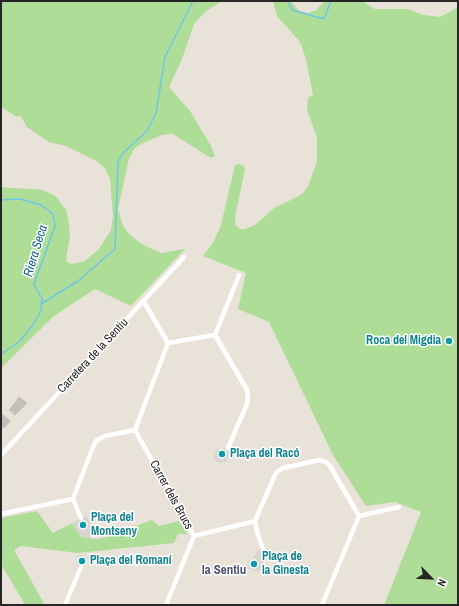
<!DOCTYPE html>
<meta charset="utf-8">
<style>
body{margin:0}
#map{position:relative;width:459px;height:606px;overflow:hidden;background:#e9e2d8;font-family:"Archivo Narrow",sans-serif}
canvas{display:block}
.frame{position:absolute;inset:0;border:2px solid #262626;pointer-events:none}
.north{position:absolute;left:411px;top:558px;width:40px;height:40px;-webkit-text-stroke:3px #fff;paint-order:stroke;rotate:114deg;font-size:11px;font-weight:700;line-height:16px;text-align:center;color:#262626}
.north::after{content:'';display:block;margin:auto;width:14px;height:18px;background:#262626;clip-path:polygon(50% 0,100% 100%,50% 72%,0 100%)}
</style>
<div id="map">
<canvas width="459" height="606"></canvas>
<div class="frame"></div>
<div class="north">N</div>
</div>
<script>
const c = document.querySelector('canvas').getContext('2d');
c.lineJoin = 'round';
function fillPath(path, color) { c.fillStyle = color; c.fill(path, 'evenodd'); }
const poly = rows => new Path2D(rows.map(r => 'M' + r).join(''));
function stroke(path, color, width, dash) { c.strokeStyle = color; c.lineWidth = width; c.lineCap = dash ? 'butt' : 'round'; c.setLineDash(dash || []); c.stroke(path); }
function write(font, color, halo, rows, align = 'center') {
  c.font = font + ' "Archivo Narrow",sans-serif'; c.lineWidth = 3; c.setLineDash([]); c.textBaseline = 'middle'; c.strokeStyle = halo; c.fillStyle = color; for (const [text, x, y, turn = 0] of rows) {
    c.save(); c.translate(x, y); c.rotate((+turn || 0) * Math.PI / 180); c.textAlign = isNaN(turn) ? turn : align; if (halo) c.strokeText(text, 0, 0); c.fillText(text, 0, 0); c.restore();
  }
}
fillPath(poly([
 [1,1,222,1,205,12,194,24,182,59,169,87,190,111,210,144,215,156,211,158,173,134,162,135,143,143,135,148,129,158,118,209,123,226,130,235,143,245,161,253,185,249,131,306,95,289,54,316,1,368,1,187,43,190,54,195,58,199,66,210,68,217,70,236,66,258,67,262,72,264,85,261,99,249,111,230,113,215,110,179,105,168,98,162,66,146,49,142,27,127,20,115,17,117,1,107],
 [273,1,291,1,298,10,307,13,315,11,325,1,362,1,375,9,408,9,423,15,440,17,458,7,458,605,384,605,421,512,395,502,366,506,333,455,269,322,238,309,246,273,203,256,214,241,221,225,235,165,239,164,244,166,245,169,235,217,236,226,241,229,245,229,255,225,274,208,299,196,303,193,308,186,317,162,317,137,307,110,308,98,313,95,306,59,300,42,277,16],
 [37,511,53,533,72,523,81,537,97,539,103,538,152,520,159,526,179,521,187,534,178,534,174,543,78,553,21,546,14,550,45,605,25,605,1,564,1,518]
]), '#aedd97');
fillPath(poly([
 [228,448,231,448,226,462,218,463,214,457,216,450],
 [86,515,94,531,90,538,81,537,72,523],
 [263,549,265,557,259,573,245,567,248,561,254,557,258,550],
 [78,555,84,555,87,559,83,568,78,567,77,564]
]), '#d9d5cf');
stroke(poly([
 [288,1,292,10,324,19,331,1],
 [1,200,20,199,41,205,53,214,55,226,34,284,42,299,41,311,33,325,20,341,1,354],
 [41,304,78,281,115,249,118,162,123,153,147,131,156,113,165,57,193,1]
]), '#70c5e6', 1.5);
const building = poly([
 [19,397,27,403,21,409,15,403,19,397],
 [15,403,21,409,15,415,9,410,15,403],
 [3,415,10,421,4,428,1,425,1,418,3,415]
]);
fillPath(building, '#c4bfb8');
stroke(building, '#c3bdb2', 1);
stroke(poly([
 [168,343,215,335],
 [135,430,194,536,166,605],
 [135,430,168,343,144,302],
 [228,448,247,404,248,396,247,390,215,335,239,275],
 [1,455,184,257],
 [73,499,81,518],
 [1,514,73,499,93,447,97,440,105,436,135,430],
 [359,516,399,507],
 [255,521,257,532,263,549],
 [194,536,255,521,275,475,278,471,283,468,319,460,326,462,330,466,359,516],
 [65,605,81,567],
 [322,605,359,516]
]), '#fff', 4.5);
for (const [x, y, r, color] of [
 [449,341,4,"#0f9aa8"],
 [222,454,4,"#0f9aa8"],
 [83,525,4,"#0f9aa8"],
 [82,561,4,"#0f9aa8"],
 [254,564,4,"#0f9aa8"]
]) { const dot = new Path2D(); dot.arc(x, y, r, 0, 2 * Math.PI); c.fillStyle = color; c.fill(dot); stroke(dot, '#fff', 1.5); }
write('bold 12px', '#0d838f', '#fff', [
 ["Roca del Migdia",441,341,"right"],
 ["Plaça del Racó",230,454],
 ["Plaça del",91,518],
 ["Montseny",91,532],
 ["Plaça de",262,557],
 ["la Ginesta",262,571],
 ["Plaça del Romaní",90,561]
], 'left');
write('12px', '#262626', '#fff', [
 ["Carretera de la Sentiu",93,356,-47],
 ["Carrer dels Brucs",171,495,61]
]);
write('italic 13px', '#14628c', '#fff', [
 ["Riera Seca",36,251,-73]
]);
write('bold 13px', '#4a5174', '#fff', [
 ["la Sentiu",224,571]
]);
</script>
